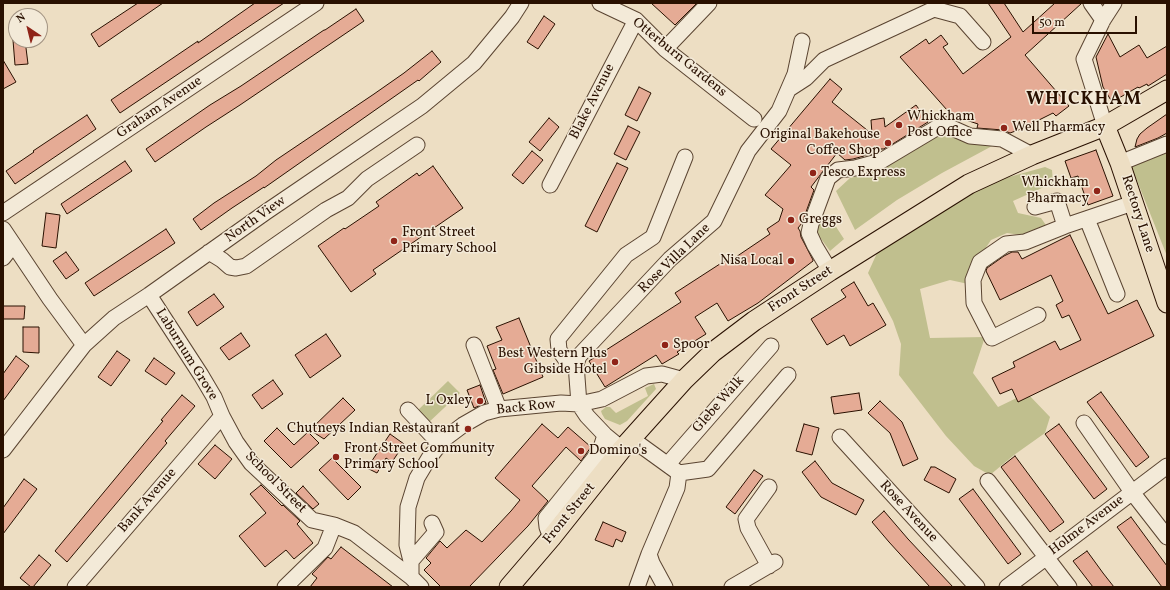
<!DOCTYPE html>
<style>
body{margin:0}
#map{position:relative;width:1170px;height:590px;overflow:hidden;background:#eddec3;font-family:Vollkorn,serif}
canvas{display:block}
.frame{position:absolute;inset:0;border:4px solid #291000;pointer-events:none}
.north{position:absolute;left:8px;top:8px;width:40px;height:40px;box-sizing:border-box;background:#f3ead8;border:1px solid #a29382;border-radius:50%;rotate:325deg;font-size:11px;font-weight:700;line-height:16px;text-align:center;color:#291000}
.north::after{content:'';display:block;margin:auto;width:14px;height:18px;background:#8f2418;clip-path:polygon(50% 0,100% 100%,50% 72%,0 100%)}
.scale{position:absolute;left:1032px;top:16px;width:105px;height:18px;box-sizing:border-box;border:2px solid #291000;border-top:0;padding-left:5px;font-size:12px;line-height:14px;white-space:nowrap;color:#291000;-webkit-text-stroke:3px #f3ead8;paint-order:stroke}
</style>
<div id="map">
<canvas width="1170" height="590"></canvas>
<div class="frame"></div>
<div class="north">N</div>
<div class="scale">50 m</div>
</div>
<script>
const c = document.querySelector('canvas').getContext('2d');
c.lineJoin = 'round';
function fillPath(path, color) { c.fillStyle = color; c.fill(path, 'evenodd'); }
const poly = rows => new Path2D(rows.map(r => 'M' + r).join(''));
function stroke(path, color, width, dash) { c.strokeStyle = color; c.lineWidth = width; c.lineCap = dash ? 'butt' : 'round'; c.setLineDash(dash || []); c.stroke(path); }
function write(font, color, halo, rows, align = 'center') {
  c.font = font + ' Vollkorn,serif'; c.lineWidth = 3; c.setLineDash([]); c.textBaseline = 'middle'; c.strokeStyle = halo; c.fillStyle = color; for (const [text, x, y, turn = 0] of rows) {
    c.save(); c.translate(x, y); c.rotate((+turn || 0) * Math.PI / 180); c.textAlign = isNaN(turn) ? turn : align; if (halo) c.strokeText(text, 0, 0); c.fillText(text, 0, 0); c.restore();
  }
}
fillPath(poly([
 [938,132,965,141,994,145,942,173,897,200,855,230,836,191,850,178,878,171,895,161],
 [1167,137,1167,256,1132,168,1134,159],
 [1045,167,1052,170,1053,183,1013,201,1018,213,1041,218,1048,228,1027,236,1007,233,991,240,977,261,982,287,950,280,920,289,930,338,985,337,973,373,998,407,1027,393,1050,417,1045,433,1014,455,990,475,974,466,946,436,899,375,901,344,893,321,868,273,877,253,984,184],
 [831,219,844,239,830,251,816,232,817,227,822,221],
 [448,381,460,393,427,424,416,412],
 [654,384,656,389,627,421,620,425,605,419,602,414,601,411,606,407,610,407,616,413,648,396,645,388]
]), '#c0bf8e');
const building = poly([
 [138,3,163,3,99,47,91,34,138,3],
 [255,3,284,3,120,113,111,100,198,41,198,43,255,3],
 [651,3,697,3,675,25,651,3],
 [988,3,1004,3,1023,32,1055,3,1082,3,1025,55,1069,106,1056,116,1053,113,1021,129,1010,133,1003,130,977,128,978,124,963,119,959,121,955,119,900,57,926,39,929,44,941,35,948,44,943,47,963,74,1011,37,988,3],
 [356,9,364,21,240,105,206,127,155,162,146,149,210,105,241,86,324,30,325,30,356,9],
 [544,16,555,24,538,49,527,42,544,16],
 [1108,34,1120,57,1139,45,1147,58,1167,46,1167,74,1148,86,1147,84,1139,88,1138,87,1112,102,1103,87,1096,57,1108,34],
 [13,40,25,40,28,64,15,65,13,40],
 [432,51,441,62,419,81,418,80,264,188,264,187,232,208,201,230,193,219,214,203,256,176,276,160,374,94,404,73,432,51],
 [3,60,16,82,3,89,3,60],
 [830,79,842,89,832,102,872,134,871,120,884,118,885,127,916,105,928,122,891,145,886,145,888,146,884,149,873,149,874,154,864,155,864,156,853,159,845,160,837,153,811,187,814,190,802,223,798,228,800,231,801,237,813,260,813,261,758,303,728,321,717,303,695,317,706,334,677,352,679,354,662,364,656,355,605,387,589,361,681,302,675,293,726,260,727,263,770,234,767,229,779,221,783,209,765,195,791,165,771,149,830,79],
 [639,87,651,93,637,121,625,115,639,87],
 [1167,114,1167,133,1158,138,1135,147,1137,139,1140,134,1147,128,1167,114],
 [87,115,96,129,15,184,6,171,34,152,33,151,87,115],
 [549,118,559,127,540,151,529,142,549,118],
 [628,126,640,132,626,160,614,154,628,126],
 [1096,150,1113,196,1088,205,1078,176,1071,178,1065,161,1096,150],
 [532,151,543,160,523,184,512,175,532,151],
 [125,161,132,171,67,214,61,204,125,161],
 [617,163,628,168,597,232,585,226,617,163],
 [433,166,463,208,373,270,376,274,351,292,318,246,344,228,345,229,379,206,376,202,417,173,419,176,433,166],
 [46,213,60,215,56,248,42,246,46,213],
 [166,229,175,243,94,296,85,283,166,229],
 [1070,235,1108,314,1137,300,1154,336,1018,402,1012,389,1000,394,992,378,1015,367,1013,362,1055,341,1060,350,1081,340,1069,315,1062,318,1056,305,1063,301,1051,275,1000,300,986,271,987,268,1004,256,1012,252,1018,252,1022,259,1070,235],
 [66,252,79,270,66,279,53,261,66,252],
 [854,282,868,306,873,303,886,325,850,346,844,335,827,345,811,319,846,297,841,290,854,282],
 [214,294,224,307,197,326,188,312,214,294],
 [3,306,25,306,24,319,3,319,3,306],
 [519,318,543,377,503,394,493,370,496,369,487,346,502,340,496,327,519,318],
 [23,327,39,327,39,353,23,352,23,327],
 [241,333,250,346,229,360,220,348,241,333],
 [326,334,341,356,310,378,295,355,326,334],
 [117,351,130,360,111,386,98,377,117,351],
 [16,356,29,366,3,401,3,374,16,356],
 [154,358,175,373,166,385,145,371,154,358],
 [273,380,283,394,262,409,252,395,273,380],
 [480,385,486,403,474,408,467,390,480,385],
 [1101,392,1149,457,1136,467,1087,402,1101,392],
 [859,393,862,410,834,414,831,397,859,393],
 [182,395,195,406,165,441,167,443,67,562,55,551,163,421,161,420,182,395],
 [343,398,355,410,324,439,310,430,343,398],
 [880,401,902,422,918,459,903,466,890,433,868,413,880,401],
 [542,424,558,438,568,427,591,447,581,461,566,447,532,486,548,501,528,526,469,587,441,587,424,570,431,563,426,558,440,541,447,548,466,530,482,542,511,511,520,500,495,478,542,424],
 [804,424,819,428,812,455,796,451,804,424],
 [1059,424,1107,489,1094,499,1045,434,1059,424],
 [277,428,294,445,308,432,319,443,291,468,264,441,277,428],
 [390,434,404,444,392,462,386,458,377,473,367,468,390,434],
 [215,445,232,459,215,479,198,464,215,445],
 [1015,456,1064,522,1050,532,1001,467,1015,456],
 [332,458,361,487,348,500,319,470,332,458],
 [815,461,832,483,864,500,856,515,821,497,802,472,815,461],
 [931,467,935,467,956,479,949,493,924,480,931,467],
 [754,470,763,476,735,514,726,507,754,470],
 [24,479,37,489,3,534,3,508,24,479],
 [261,485,282,506,283,505,300,521,297,524,313,543,294,559,286,550,265,567,239,536,266,513,250,494,261,485],
 [303,486,319,504,313,509,296,493,303,486],
 [973,489,1021,554,1008,564,959,499,973,489],
 [884,511,908,539,953,587,930,587,889,542,872,522,884,511],
 [1131,517,1167,566,1167,587,1162,587,1117,527,1131,517],
 [603,522,626,532,622,542,616,539,613,547,595,540,603,522],
 [341,547,393,587,310,587,317,578,312,574,328,557,331,559,341,547],
 [1087,551,1103,573,1114,587,1093,587,1073,561,1087,551],
 [39,555,51,565,33,587,31,587,20,578,39,555]
]);
fillPath(building, '#e5ab95');
stroke(building, '#291000', 1);
const minor = poly([
 [600,3,636,20,665,49,754,119],
 [1091,3,1103,20],
 [665,49,709,3],
 [789,89,806,78,824,60,934,9,960,16,983,42],
 [1105,126,1084,59,1103,20,1114,3],
 [1120,163,1167,144],
 [550,185,636,20],
 [1035,207,1057,201,1065,226,1133,203],
 [3,213,316,3],
 [1087,219,1117,294],
 [3,229,50,299,84,345],
 [209,252,222,260,230,267,236,268,246,266,326,210,348,198,367,179,417,145],
 [3,258,13,245],
 [830,271,815,246,809,233,811,224,828,178,838,170,855,168,881,161,943,124,970,136,1002,139,1032,155],
 [149,295,201,375,214,397,222,416,236,442,251,463,312,520,334,525,354,533,411,577,421,587],
 [1038,315,992,338,974,303,973,280,980,262,1006,244,1025,242,1065,226],
 [474,345,499,409],
 [576,364,566,360,559,350,558,339,626,255,653,237,685,157],
 [408,410,440,444],
 [1084,423,1132,492,1167,537],
 [840,437,977,587],
 [632,439,679,473,708,469,788,375],
 [622,449,605,435,587,416,579,404,576,364,579,356,670,259,714,221,748,151,779,111,795,74,802,41],
 [3,450,84,345,114,318,149,295,266,212,422,106,474,63,512,17,521,3],
 [668,464,771,346],
 [988,481,1069,587],
 [769,487,746,519,748,528,769,566],
 [551,538,547,527,546,518,600,451,605,435],
 [411,561,436,532,432,523],
 [411,577,411,561,407,545,408,507,417,478,429,458,443,440,463,425,484,413,499,409,561,403,579,404,602,399,646,376,662,374,684,380],
 [75,587,222,416],
 [285,587,325,548,334,525],
 [637,587,649,554],
 [665,587,652,563,649,554,677,488,679,473],
 [732,587,775,562],
 [1007,587,1167,466]
]);
const major = poly([
 [1105,126,1120,163,1167,303],
 [509,587,551,538,622,449,648,420,684,380,713,352,754,321,830,271,969,184,1032,155,1105,126,1167,90]
]);
stroke(minor, '#5a4431', 17);
stroke(major, '#291000', 21);
stroke(minor, '#f3ead8', 15);
stroke(major, '#eddec3', 19);
for (const [x, y, r, color] of [
 [899,125,4,"#8f2418"],
 [1004,128,4,"#8f2418"],
 [888,143,4,"#8f2418"],
 [813,173,4,"#8f2418"],
 [1097,191,4,"#8f2418"],
 [791,220,4,"#8f2418"],
 [394,241,4,"#8f2418"],
 [791,261,4,"#8f2418"],
 [665,345,4,"#8f2418"],
 [615,362,4,"#8f2418"],
 [480,401,4,"#8f2418"],
 [468,429,4,"#8f2418"],
 [581,451,4,"#8f2418"],
 [336,457,4,"#8f2418"]
]) { const dot = new Path2D(); dot.arc(x, y, r, 0, 2 * Math.PI); c.fillStyle = color; c.fill(dot); stroke(dot, '#f3ead8', 1.5); }
write('14px', '#291000', '#f3ead8', [
 ["Otterburn Gardens",679,58,39],
 ["Blake Avenue",593,102,-63],
 ["Graham Avenue",160,108,-34],
 ["Rectory Lane",1137,214,72],
 ["North View",256,220,-35],
 ["Rose Villa Lane",675,259,-44],
 ["Front Street",801,290,-33],
 ["Laburnum Grove",186,355,58],
 ["Glebe Walk",719,405,-49],
 ["Back Row",526,408,-6],
 ["School Street",275,483,45],
 ["Bank Avenue",148,501,-49],
 ["Rose Avenue",908,512,47],
 ["Front Street",570,514,-51],
 ["Holme Avenue",1087,526,-37]
]);
write('14px', '#291000', '#f3ead8', [
 ["Whickham",907,117],
 ["Post Office",907,133],
 ["Well Pharmacy",1012,128],
 ["Original Bakehouse",880,135,"right"],
 ["Coffee Shop",880,151,"right"],
 ["Tesco Express",821,173],
 ["Whickham",1089,183,"right"],
 ["Pharmacy",1089,199,"right"],
 ["Greggs",799,220],
 ["Front Street",402,233],
 ["Primary School",402,249],
 ["Nisa Local",783,261,"right"],
 ["Spoor",673,345],
 ["Best Western Plus",607,354,"right"],
 ["Gibside Hotel",607,370,"right"],
 ["L Oxley",472,401,"right"],
 ["Chutneys Indian Restaurant",460,429,"right"],
 ["Front Street Community",344,449],
 ["Primary School",344,465],
 ["Domino's",589,451]
], 'left');
c.letterSpacing = '1px';
write('bold 18px', '#291000', '#f3ead8', [
 ["WHICKHAM",1084,101]
]);
c.letterSpacing = '0px';
</script>
